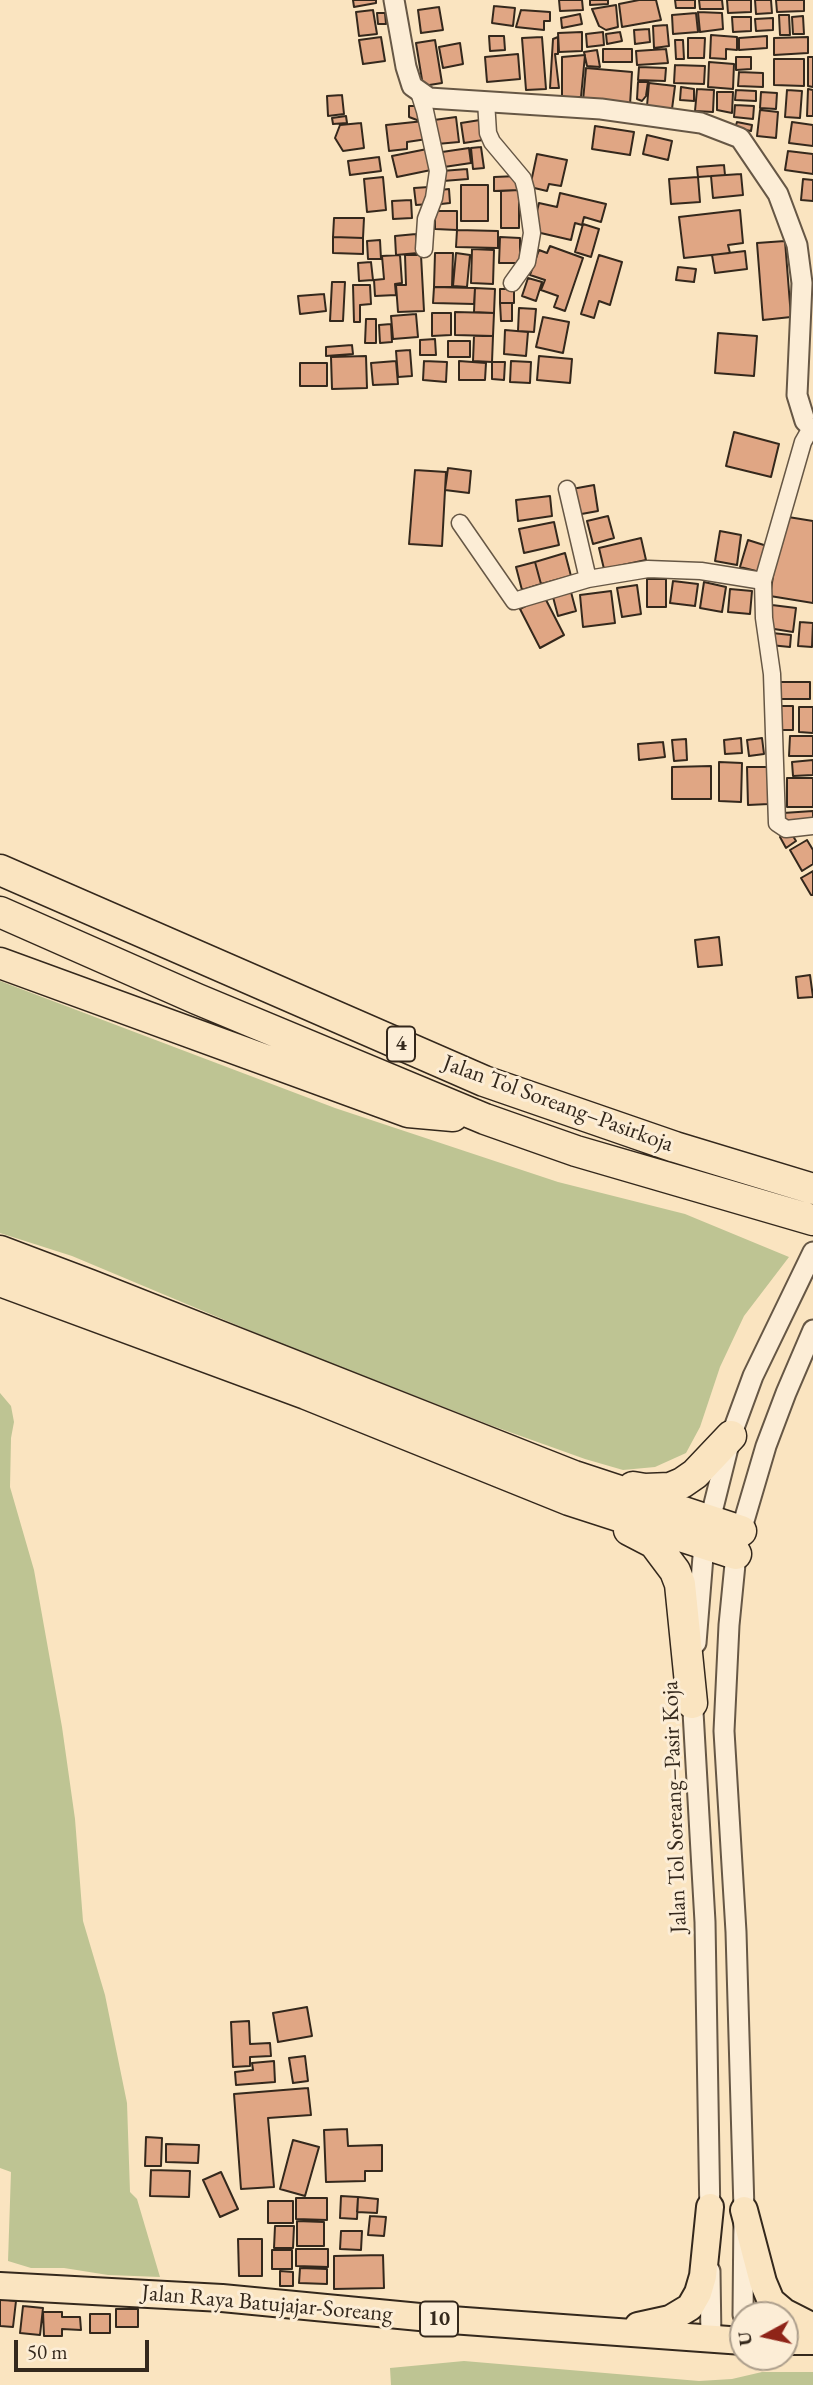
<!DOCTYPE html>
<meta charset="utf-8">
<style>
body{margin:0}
#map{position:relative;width:813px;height:2385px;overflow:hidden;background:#fae4c0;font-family:"EB Garamond",serif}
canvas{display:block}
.north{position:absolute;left:729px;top:2301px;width:70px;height:70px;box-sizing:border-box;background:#fcedd6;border:2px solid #ac9e8c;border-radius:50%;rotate:262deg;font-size:19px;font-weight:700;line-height:28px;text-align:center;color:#34281c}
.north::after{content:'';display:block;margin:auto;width:24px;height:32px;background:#8f2418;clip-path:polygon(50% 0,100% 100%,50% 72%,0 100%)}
.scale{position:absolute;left:14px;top:2340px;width:135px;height:32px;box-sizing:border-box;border:4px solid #34281c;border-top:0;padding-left:9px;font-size:21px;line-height:24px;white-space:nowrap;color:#34281c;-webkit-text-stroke:5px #fcedd6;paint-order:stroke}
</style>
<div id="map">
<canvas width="813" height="2385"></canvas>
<div class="north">U</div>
<div class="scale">50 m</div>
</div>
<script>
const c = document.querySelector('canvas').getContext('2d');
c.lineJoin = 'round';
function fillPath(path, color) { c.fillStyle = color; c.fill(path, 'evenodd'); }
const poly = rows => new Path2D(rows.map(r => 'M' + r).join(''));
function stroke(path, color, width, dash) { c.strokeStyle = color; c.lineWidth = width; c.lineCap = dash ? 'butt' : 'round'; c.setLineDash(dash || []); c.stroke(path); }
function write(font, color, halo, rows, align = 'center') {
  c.font = font + ' "EB Garamond",serif'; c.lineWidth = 6; c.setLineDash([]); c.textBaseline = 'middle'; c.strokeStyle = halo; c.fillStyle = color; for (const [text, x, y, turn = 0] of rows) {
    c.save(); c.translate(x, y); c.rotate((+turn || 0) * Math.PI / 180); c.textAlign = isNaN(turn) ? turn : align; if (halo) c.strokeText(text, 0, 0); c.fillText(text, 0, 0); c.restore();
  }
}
fillPath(poly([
 [0,981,335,1108,558,1182,685,1214,789,1257,744,1316,720,1367,700,1427,686,1453,655,1467,623,1470,585,1459,490,1425,282,1344,72,1256,0,1233],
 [0,1393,11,1406,14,1422,11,1438,10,1487,34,1570,62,1727,75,1819,83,1921,105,1995,127,2103,130,2192,137,2199,160,2277,108,2275,64,2268,31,2268,8,2261,11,2172,0,2168],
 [464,2361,699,2381,732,2379,762,2372,813,2372,813,2385,391,2385,390,2368]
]), '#bec493');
const building = poly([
 [353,0,376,0,376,3,354,7,353,0],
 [559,0,582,0,583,10,560,11,559,0],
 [590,0,608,0,608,4,590,5,590,0],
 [639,0,656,0,661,20,622,27,619,4,639,0],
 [675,0,695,0,695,8,676,8,675,0],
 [699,0,722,0,723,9,700,9,699,0],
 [727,0,751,0,751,12,728,13,727,0],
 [755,0,771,0,772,13,756,14,755,0],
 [776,0,804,0,804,11,777,12,776,0],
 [616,5,618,27,606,30,599,26,592,9,616,5],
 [494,6,515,8,513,26,492,23,494,6],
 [439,7,443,30,421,33,418,10,439,7],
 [373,10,377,34,359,36,356,12,373,10],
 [521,10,550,12,550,21,544,21,544,30,516,27,521,10],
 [698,12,722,13,723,29,700,32,698,12],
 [377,13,385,13,386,24,378,24,377,13],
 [696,13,698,32,673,34,672,15,696,13],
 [580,14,582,24,562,28,561,18,580,14],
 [779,15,789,15,790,35,780,35,779,15],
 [803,16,804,34,793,34,792,17,803,16],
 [732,17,751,17,751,31,733,32,732,17],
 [773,18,773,30,756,31,755,19,773,18],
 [667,25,669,46,654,48,653,26,667,25],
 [649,29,650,42,635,44,634,30,649,29],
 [582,32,582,51,559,52,558,33,582,32],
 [603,32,604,45,587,47,586,34,603,32],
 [620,32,622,41,607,44,606,34,620,32],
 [711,35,737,37,737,50,726,49,726,59,710,58,711,35],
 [489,36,504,36,505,50,490,51,489,36],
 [767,36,767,48,739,50,739,38,767,36],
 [381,37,385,61,363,64,359,40,381,37],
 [542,37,546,89,526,90,522,38,542,37],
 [558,37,558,54,555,54,559,88,550,88,553,39,558,37],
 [808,37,808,53,774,55,774,38,808,37],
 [688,38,705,38,704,58,688,58,688,38],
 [435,40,442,83,423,86,416,43,435,40],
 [675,40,683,40,684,59,676,59,675,40],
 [460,43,463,64,443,68,439,47,460,43],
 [603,49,632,49,632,62,603,62,603,49],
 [666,49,668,63,637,65,636,51,666,49],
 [597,50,600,67,587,66,584,52,597,50],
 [518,54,520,79,487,82,485,57,518,54],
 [585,55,581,97,562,97,562,57,585,55],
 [736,57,751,57,751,69,736,70,736,57],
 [808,57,813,57,813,87,808,86,808,57],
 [774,59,804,59,804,86,774,85,774,59],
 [709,62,734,64,733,89,708,87,709,62],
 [675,65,705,66,704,84,674,83,675,65],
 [639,67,666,68,665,81,638,80,639,67],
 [586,68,632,72,630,105,583,101,586,68],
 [739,72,763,73,763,87,738,86,739,72],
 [638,82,648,82,646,96,642,101,637,99,638,82],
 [649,83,675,86,672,109,647,106,649,83],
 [681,87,694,89,694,101,680,100,681,87],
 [697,89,714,90,713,112,695,111,697,89],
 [808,89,813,90,813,116,807,116,808,89],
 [736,90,756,91,756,101,735,100,736,90],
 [787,90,802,91,800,118,785,117,787,90],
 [717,92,733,92,732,113,717,110,717,92],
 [761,92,777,93,776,109,760,108,761,92],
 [342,95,344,114,328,116,327,96,342,95],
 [735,105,754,106,753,119,734,117,735,105],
 [409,106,421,106,424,118,417,120,409,117,409,106],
 [760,110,778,112,776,138,757,136,760,110],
 [346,116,347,123,333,124,332,118,346,116],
 [456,117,459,142,437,144,434,120,456,117],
 [480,120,483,140,464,143,461,123,480,120],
 [424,121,427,139,407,142,407,149,389,151,386,125,424,121],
 [737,122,752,125,751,131,735,128,737,122],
 [792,122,813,125,813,146,789,143,792,122],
 [361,123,364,148,343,151,335,138,340,125,361,123],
 [595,126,634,132,630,155,592,149,595,126],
 [647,135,672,141,668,160,643,154,647,135],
 [481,147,484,168,473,169,471,148,481,147],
 [469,148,471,163,444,167,442,152,469,148],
 [427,149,431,170,397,177,392,156,427,149],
 [788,151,813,154,813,174,785,170,788,151],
 [537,154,567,160,561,186,549,184,547,191,530,187,537,154],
 [379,157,381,171,350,175,348,161,379,157],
 [724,165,725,175,698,177,697,167,724,165],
 [467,169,468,179,443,181,442,171,467,169],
 [741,174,743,195,713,198,711,176,741,174],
 [518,176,519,190,494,191,494,177,518,176],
 [383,177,386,210,367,212,364,179,383,177],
 [698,177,700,202,671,204,669,179,698,177],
 [803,179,813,180,813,201,801,200,803,179],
 [461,185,488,185,488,221,461,221,461,185],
 [429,187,430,204,416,205,414,188,429,187],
 [449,189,450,203,441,204,440,190,449,189],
 [519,190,519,228,501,228,501,191,519,190],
 [560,193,606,204,601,222,584,217,582,225,575,223,571,240,532,231,539,203,557,207,560,193],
 [411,200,412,218,393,219,392,201,411,200],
 [740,210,743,243,728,245,730,253,684,258,679,217,740,210],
 [435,211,457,211,457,230,435,229,435,211],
 [334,218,364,218,363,238,333,237,334,218],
 [583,224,599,229,591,257,575,252,583,224],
 [457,230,498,231,498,248,456,247,457,230],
 [416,234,418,253,396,255,395,236,416,234],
 [333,237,363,238,363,254,333,253,333,237],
 [500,237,520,238,520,263,499,263,500,237],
 [380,240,381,259,368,259,367,241,380,240],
 [785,241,791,317,763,320,757,243,785,241],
 [550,246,583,258,565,311,554,307,558,296,541,290,545,280,530,275,539,250,547,253,550,246],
 [472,249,494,250,493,284,471,283,472,249],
 [745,251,747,269,715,273,712,255,745,251],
 [435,253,453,253,452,287,434,287,435,253],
 [456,253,470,255,467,287,453,286,456,253],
 [400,255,402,283,395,284,396,295,375,296,374,280,384,279,382,256,400,255],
 [405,255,421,255,424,311,398,312,396,285,406,285,405,255],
 [599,255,622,262,610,305,599,301,594,318,581,314,599,255],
 [371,262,373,280,359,281,358,263,371,262],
 [678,267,696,269,694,282,676,280,678,267],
 [528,278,542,282,536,301,522,296,528,278],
 [332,282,345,282,343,321,330,321,332,282],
 [353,285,370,285,371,304,360,305,360,322,354,322,353,285],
 [434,287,475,288,474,304,433,303,434,287],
 [475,288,495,289,494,313,474,312,475,288],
 [500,289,514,289,514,303,500,303,500,289],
 [324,294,326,311,300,314,298,296,324,294],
 [500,303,512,303,512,321,501,321,500,303],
 [519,308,536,309,534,332,518,331,519,308],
 [455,312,494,313,493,336,455,335,455,312],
 [432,313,451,313,451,335,432,336,432,313],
 [416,314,418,337,393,339,391,316,416,314],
 [543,317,569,322,563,353,536,347,543,317],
 [366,319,376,319,376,343,365,343,366,319],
 [391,324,392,342,380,343,379,325,391,324],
 [505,330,528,332,526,356,504,354,505,330],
 [718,333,757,336,754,376,715,373,718,333],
 [474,336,493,336,492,362,473,361,474,336],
 [435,339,436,355,420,355,420,340,435,339],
 [448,341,470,341,470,357,448,357,448,341],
 [352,345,353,354,326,356,326,347,352,345],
 [410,350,412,376,398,377,396,351,410,350],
 [366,356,367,388,332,389,331,357,366,356],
 [539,356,572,359,570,383,537,380,539,356],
 [396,361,398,384,373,385,371,363,396,361],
 [424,361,447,362,446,382,423,380,424,361],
 [459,361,486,363,485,380,459,380,459,361],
 [511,361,531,362,530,383,510,382,511,361],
 [492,362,505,362,504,380,492,379,492,362],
 [300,363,327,363,327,386,300,386,300,363],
 [734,432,779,444,771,477,726,466,734,432],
 [448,468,471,471,469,493,445,490,448,468],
 [415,470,446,472,442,546,409,544,415,470],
 [594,485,598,511,576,515,572,489,594,485],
 [550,496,552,516,518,521,516,500,550,496],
 [608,516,614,538,593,544,587,521,608,516],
 [782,516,813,521,813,603,770,596,782,516],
 [554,522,559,545,524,553,519,529,554,522],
 [720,531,741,535,737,565,715,561,720,531],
 [641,538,646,560,604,569,599,548,641,538],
 [748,540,767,546,760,572,740,567,748,540],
 [565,553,571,576,541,584,535,562,565,553],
 [535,562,541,584,522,590,516,567,535,562],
 [647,579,666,579,666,607,647,607,647,579],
 [673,581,698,584,695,606,670,603,673,581],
 [704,582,726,587,722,612,700,608,704,582],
 [637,585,641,614,622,617,617,588,637,585],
 [730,589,752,591,750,614,728,612,730,589],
 [611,591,615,623,583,627,580,595,611,591],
 [571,592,576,611,558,616,553,597,571,592],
 [544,596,564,635,540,648,520,609,544,596],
 [772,605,796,608,793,632,768,628,772,605],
 [800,622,813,623,812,647,798,646,800,622],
 [772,633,791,635,790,647,770,645,772,633],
 [780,682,810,682,810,699,780,699,780,682],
 [777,706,793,706,793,730,777,730,777,706],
 [799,707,813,707,813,733,799,732,799,707],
 [790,736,813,736,813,756,789,756,790,736],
 [741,738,742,753,725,754,724,740,741,738],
 [762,738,764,754,749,756,747,740,762,738],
 [686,739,687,760,674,761,672,740,686,739],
 [663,742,665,757,639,760,638,744,663,742],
 [813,760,813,775,793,776,792,762,813,760],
 [719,762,742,763,741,802,719,801,719,762],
 [711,766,711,799,672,799,672,767,711,766],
 [747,767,768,767,769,804,748,805,747,767],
 [787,778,813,778,813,807,787,807,787,778],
 [813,811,813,823,783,824,783,813,813,811],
 [790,831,796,841,786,848,780,837,790,831],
 [807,840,813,850,813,864,802,871,790,850,807,840],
 [813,871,813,895,811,895,801,878,813,871],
 [719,937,722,965,698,967,695,940,719,937],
 [810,975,813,997,798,998,796,977,810,975],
 [307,2007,312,2036,278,2042,273,2013,307,2007],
 [249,2021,250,2044,270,2043,271,2056,250,2057,250,2066,233,2067,231,2022,249,2021],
 [305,2056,308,2081,293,2083,289,2058,305,2056],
 [274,2061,275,2082,236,2085,235,2072,253,2070,252,2063,274,2061],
 [308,2088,311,2115,268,2118,274,2187,241,2189,234,2094,308,2088],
 [347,2129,348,2146,382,2145,382,2171,365,2171,365,2181,326,2182,324,2130,347,2129],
 [146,2137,162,2138,161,2166,145,2166,146,2137],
 [293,2140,319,2147,305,2196,280,2189,293,2140],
 [166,2144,199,2145,198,2163,166,2162,166,2144],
 [151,2170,190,2171,189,2197,150,2196,151,2170],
 [221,2172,238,2209,220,2217,203,2180,221,2172],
 [341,2196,358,2197,357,2219,340,2218,341,2196],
 [358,2197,378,2199,377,2213,357,2212,358,2197],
 [296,2198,327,2198,327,2220,296,2219,296,2198],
 [268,2201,293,2201,293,2223,268,2223,268,2201],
 [370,2216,386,2217,384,2236,368,2235,370,2216],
 [297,2221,324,2222,324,2246,297,2246,297,2221],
 [275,2226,294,2226,293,2248,274,2248,275,2226],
 [341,2231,362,2231,361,2250,340,2249,341,2231],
 [238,2239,262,2239,262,2276,239,2276,238,2239],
 [296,2249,328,2249,328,2267,296,2266,296,2249],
 [272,2250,292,2250,292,2269,272,2269,272,2250],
 [383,2255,384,2288,334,2289,334,2256,383,2255],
 [300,2268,327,2269,327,2284,299,2283,300,2268],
 [280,2271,293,2272,293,2286,280,2286,280,2271],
 [0,2299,16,2301,13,2327,0,2326,0,2299],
 [23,2306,43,2308,40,2335,20,2333,23,2306],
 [116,2309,138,2309,138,2327,116,2327,116,2309],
 [43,2312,62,2312,62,2317,80,2317,81,2330,62,2329,62,2336,44,2336,43,2312],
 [90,2314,110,2314,110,2333,90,2333,90,2314]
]);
fillPath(building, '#e0a684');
stroke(building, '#34281c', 2);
const minor = poly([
 [419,92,425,111,438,171,434,198,426,219,424,249],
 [486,101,488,133,492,142,523,179,526,190,532,233,527,262,512,283],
 [811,428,803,442,763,581,764,618,772,674,777,823,786,829,813,826],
 [567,489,588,579],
 [460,523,514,601,588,579,648,569,701,571,763,581]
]);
const tertiary = poly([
 [394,0,406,67,412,86,429,98,601,109,701,123,740,138,778,194,797,245,802,283,797,395,805,421,813,429],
 [696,1643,704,1544,731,1436,753,1376,813,1252],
 [692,1694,705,1922,710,2219],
 [710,2271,711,2340],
 [743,2315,744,2210,736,1932,724,1731,729,1625,736,1554,741,1531,766,1446,786,1393,813,1330]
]);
const trunk = poly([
 [744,2210,763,2282,771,2301,784,2312,813,2327],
 [0,2286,222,2298,451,2320,743,2341],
 [638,2326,670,2319,690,2307,698,2293,703,2276,710,2207],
 [785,2341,813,2341]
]);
const motorway = poly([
 [0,870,484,1081,675,1147,813,1189],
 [0,912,197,999,485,1119,576,1151,813,1220],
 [0,963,408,1112,453,1116],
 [0,1251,90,1285,574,1476,741,1531],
 [0,1281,306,1394,569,1500,736,1554],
 [633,1487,645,1489,670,1488,682,1483,695,1474,731,1436],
 [629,1530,654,1543,675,1571,680,1584,692,1703]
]);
stroke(minor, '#665745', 19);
stroke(tertiary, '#665745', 23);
stroke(trunk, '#34281c', 30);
stroke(motorway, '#34281c', 33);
stroke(minor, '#fcedd6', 16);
stroke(tertiary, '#fcedd6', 19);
stroke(trunk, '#fae4c0', 26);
stroke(motorway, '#fae4c0', 30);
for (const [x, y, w] of [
 [401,1044,28],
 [439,2319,38]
]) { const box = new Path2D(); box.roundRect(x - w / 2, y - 17.5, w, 35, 5); c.fillStyle = '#fcedd6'; c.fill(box); stroke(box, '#34281c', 2); }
write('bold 21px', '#34281c', null, [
 ["4",401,1044],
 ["10",439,2319]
]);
write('23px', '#34281c', '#fcedd6', [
 ["Jalan Tol Soreang–Pasirkoja",558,1104,20],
 ["Jalan Tol Soreang–Pasir Koja",675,1807,-92],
 ["Jalan Raya Batujajar-Soreang",267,2304,5]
]);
</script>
